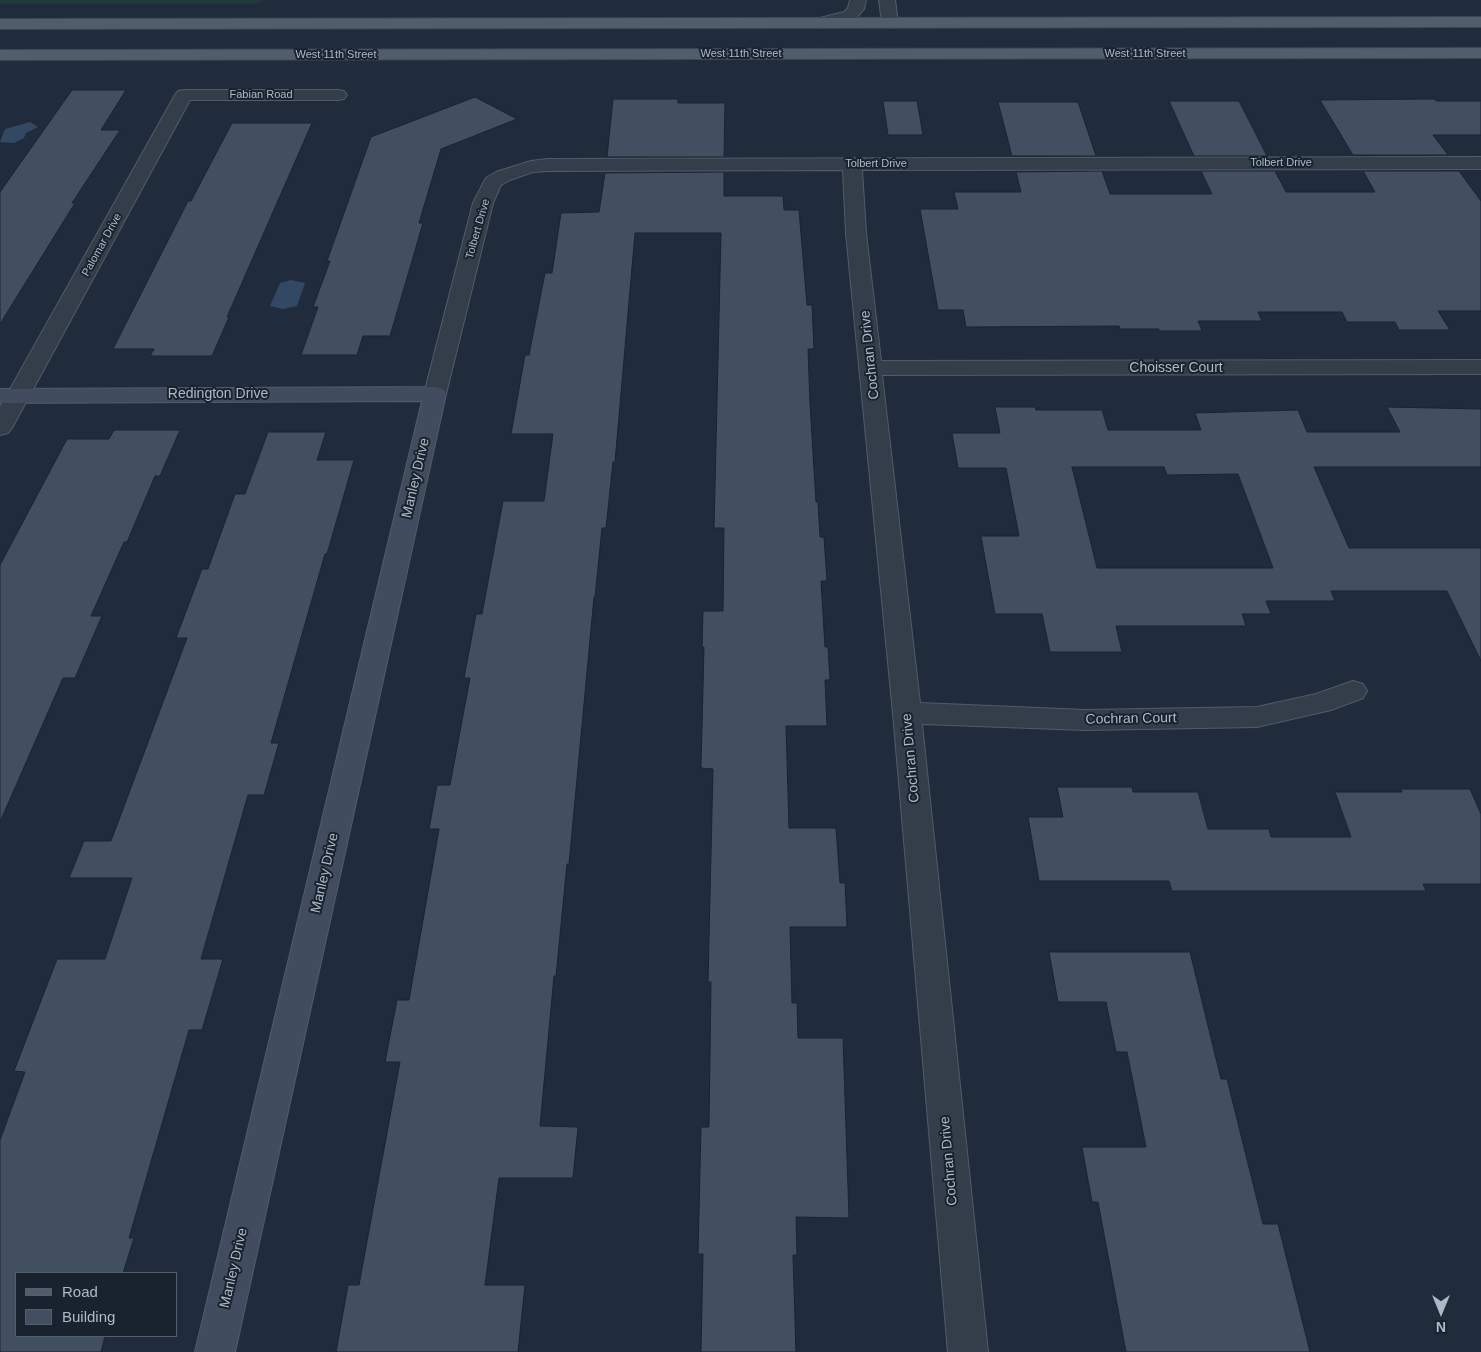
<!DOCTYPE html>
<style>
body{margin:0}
#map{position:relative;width:1481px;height:1352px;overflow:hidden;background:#202c3b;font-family:Helvetica,sans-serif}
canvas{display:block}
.legend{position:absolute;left:15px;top:1272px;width:162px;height:65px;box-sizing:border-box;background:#19232f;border:1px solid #555f6c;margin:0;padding:6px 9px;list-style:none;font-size:15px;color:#aeb9c7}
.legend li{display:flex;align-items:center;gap:10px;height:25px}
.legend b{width:25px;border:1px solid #555f6c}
.north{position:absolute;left:1416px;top:1287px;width:50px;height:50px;-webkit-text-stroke:4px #19232f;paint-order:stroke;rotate:180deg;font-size:14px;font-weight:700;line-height:20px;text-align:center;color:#aeb9c7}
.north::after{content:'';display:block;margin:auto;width:18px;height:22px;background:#aeb9c7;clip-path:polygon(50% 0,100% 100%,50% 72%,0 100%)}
</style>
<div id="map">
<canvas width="1481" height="1352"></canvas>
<ul class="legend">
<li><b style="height:6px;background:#515d6b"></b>Road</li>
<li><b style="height:14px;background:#414f60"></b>Building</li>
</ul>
<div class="north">N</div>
</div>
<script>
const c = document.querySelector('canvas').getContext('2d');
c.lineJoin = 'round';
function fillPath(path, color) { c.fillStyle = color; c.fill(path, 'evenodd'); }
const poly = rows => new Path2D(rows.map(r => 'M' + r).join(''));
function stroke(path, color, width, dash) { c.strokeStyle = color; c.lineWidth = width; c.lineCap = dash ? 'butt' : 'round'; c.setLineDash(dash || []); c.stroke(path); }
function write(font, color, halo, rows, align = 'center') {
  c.font = font + ' Helvetica,sans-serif'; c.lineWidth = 4; c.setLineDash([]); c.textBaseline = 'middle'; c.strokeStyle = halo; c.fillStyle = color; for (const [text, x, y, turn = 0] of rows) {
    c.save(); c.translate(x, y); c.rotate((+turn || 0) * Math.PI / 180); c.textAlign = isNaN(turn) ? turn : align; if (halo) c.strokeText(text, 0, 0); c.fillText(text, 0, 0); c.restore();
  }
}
fillPath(poly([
 [0,0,266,0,255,4,0,4]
]), '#22393c');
fillPath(poly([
 [30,122,38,127,26,133,24,138,14,143,0,142,5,129],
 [291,280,305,283,297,306,283,309,270,306,280,283]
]), '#324863');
const building = poly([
 [72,90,126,90,101,130,120,130,72,203,75,203,0,324,0,192,72,90],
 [475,97,517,119,441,149,419,223,423,223,390,336,363,336,357,355,301,355,318,307,313,307,330,261,327,261,371,137,475,97],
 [613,99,678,99,678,103,725,103,724,157,607,157,613,99],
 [1435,99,1436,101,1481,101,1481,135,1433,135,1448,155,1353,155,1320,100,1435,99],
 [883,101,917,101,923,135,888,135,883,101],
 [1169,101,1239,101,1267,156,1194,156,1169,101],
 [998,102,1078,102,1096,156,1012,156,998,102],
 [232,123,312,123,227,317,229,317,212,356,150,356,154,349,113,349,188,201,191,201,232,123],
 [1102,171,1110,194,1212,194,1201,171,1275,171,1286,192,1375,192,1363,171,1459,171,1481,201,1481,311,1438,311,1450,330,1399,330,1395,322,1347,322,1342,312,1258,312,1262,321,1198,321,1202,331,1159,331,1159,329,1120,329,1119,326,966,327,963,310,938,310,920,209,958,209,954,192,1021,192,1016,172,1102,171],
 [724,172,724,196,783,196,784,210,799,210,807,305,812,305,814,349,808,349,810,404,816,502,818,502,820,537,824,537,827,581,821,581,825,647,828,647,830,680,825,680,827,726,786,726,789,828,836,828,840,883,845,883,847,927,790,927,792,1003,797,1003,798,1038,843,1038,849,1218,796,1217,797,1255,793,1255,796,1352,701,1352,703,1254,698,1254,701,1127,709,1127,711,982,708,982,713,769,701,768,704,647,702,647,703,611,723,611,724,528,714,528,721,233,635,233,615,462,613,462,606,528,602,528,595,597,594,597,569,864,567,864,556,976,554,976,540,1126,578,1127,573,1178,499,1178,485,1285,525,1285,518,1352,336,1352,348,1285,359,1285,400,1062,385,1062,397,1000,409,1000,439,829,429,829,437,785,450,785,470,678,464,678,476,614,482,614,503,501,544,501,553,434,511,434,525,355,529,355,545,273,552,273,561,213,599,212,605,173,724,172],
 [995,407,1035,407,1036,410,1102,410,1108,430,1201,430,1195,413,1298,410,1307,432,1400,432,1387,407,1481,409,1481,467,1314,467,1349,548,1481,548,1481,661,1447,591,1331,591,1335,601,1266,601,1271,614,1242,614,1246,626,1116,626,1122,652,1050,652,1042,614,995,614,981,536,1019,536,1006,468,958,468,952,433,1000,433,995,407],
 [1072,467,1164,467,1167,475,1238,474,1273,568,1097,568,1072,467],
 [114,430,180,430,160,476,155,476,127,542,124,542,91,616,102,616,75,678,63,678,0,822,0,565,67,439,109,439,114,430],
 [268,432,326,432,317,460,354,460,327,554,325,554,271,743,279,743,264,795,248,795,201,959,223,959,202,1030,189,1030,129,1238,134,1238,123,1273,16,1273,16,1336,105,1336,101,1352,0,1352,0,1140,25,1072,14,1071,57,959,105,959,132,878,69,878,84,841,111,841,187,638,176,638,202,569,208,569,235,494,245,494,268,432],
 [1057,787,1132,787,1133,792,1198,792,1208,829,1269,829,1271,837,1351,837,1335,792,1402,792,1401,789,1470,789,1481,814,1481,884,1423,884,1426,891,1172,891,1169,881,1039,881,1028,817,1063,817,1057,787],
 [1049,952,1190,952,1221,1079,1227,1079,1263,1224,1278,1224,1310,1352,1126,1352,1098,1202,1092,1202,1082,1147,1146,1147,1127,1052,1116,1052,1106,1002,1058,1002,1049,952]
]);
fillPath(building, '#414f60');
stroke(building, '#1b2531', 1);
const street = poly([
 [850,0,866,0,864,9,856,18,818,28,812,26,810,23,812,20,844,12,848,8,850,0],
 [879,0,895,0,898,23,896,26,890,28,884,26,882,23,879,0],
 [184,90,338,90,344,91,347,95,344,99,338,100,190,100,12,428,8,433,0,435,0,407,175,95,178,91,184,90],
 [1481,157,1481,169,862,170,866,233,881,361,1481,360,1481,374,882,375,920,703,1085,710,1257,707,1316,694,1353,681,1363,684,1367,691,1363,698,1331,710,1257,727,1085,730,922,724,988,1352,948,1352,893,713,846,233,843,170,548,171,533,172,510,180,501,185,493,203,446,394,443,399,435,401,427,399,424,394,473,203,486,178,496,172,531,161,548,159,1481,157]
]);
const secondary = poly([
 [435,387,443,389,446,394,235,1352,195,1352,422,401,0,403,0,389,435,387]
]);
const primary = poly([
 [1481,17,1481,27,0,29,0,19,1481,17],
 [1481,48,1481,58,0,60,0,50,1481,48]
]);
stroke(street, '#515c68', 2);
stroke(secondary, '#515c68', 2);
stroke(primary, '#3d4754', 2);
fillPath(street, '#343e4b');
fillPath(secondary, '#414d5e');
fillPath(primary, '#515d6b');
write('11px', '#aeb9c7', '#19232f', [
 ["West 11th Street",741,54],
 ["West 11th Street",1145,54],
 ["West 11th Street",336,55],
 ["Fabian Road",261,95],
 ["Tolbert Drive",1281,163],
 ["Tolbert Drive",876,164],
 ["Tolbert Drive",478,229,-74],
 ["Palomar Drive",102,245,-61]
]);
write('14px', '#aeb9c7', '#19232f', [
 ["Cochran Drive",870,355,-96],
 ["Choisser Court",1176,368],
 ["Redington Drive",218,394],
 ["Manley Drive",416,478,-77],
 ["Cochran Court",1131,719,-1],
 ["Cochran Drive",911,758,-95],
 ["Manley Drive",325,873,-77],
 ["Cochran Drive",949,1161,-95],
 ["Manley Drive",234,1268,-77]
]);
</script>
